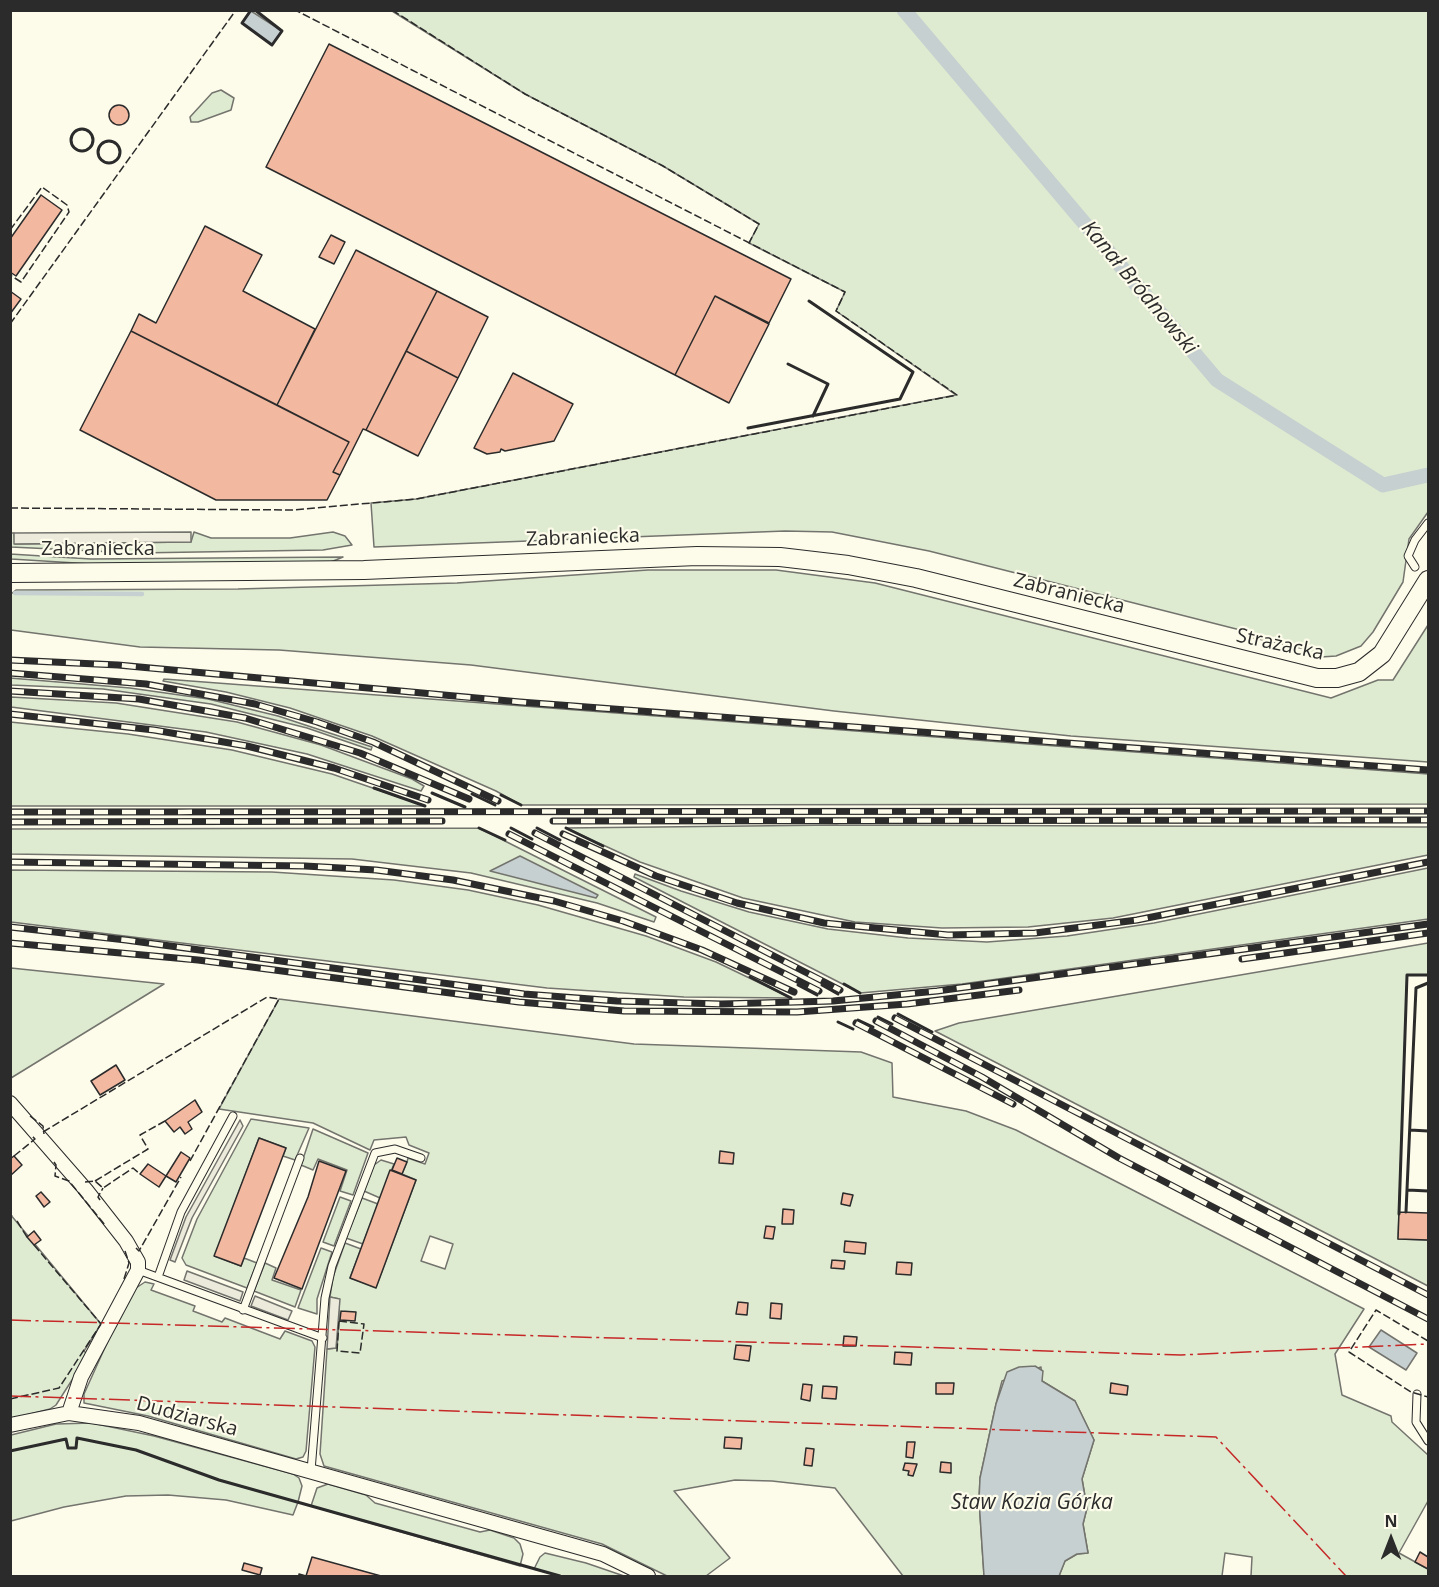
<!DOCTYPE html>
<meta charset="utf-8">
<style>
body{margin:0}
#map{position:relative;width:1439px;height:1587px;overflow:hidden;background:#fdfbea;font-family:"Open Sans",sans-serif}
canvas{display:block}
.frame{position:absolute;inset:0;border:12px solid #2b2b2b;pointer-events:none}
.north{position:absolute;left:1361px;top:1509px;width:60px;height:60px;-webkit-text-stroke:4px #fdfbea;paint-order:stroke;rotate:0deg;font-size:16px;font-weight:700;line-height:24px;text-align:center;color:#2b2b2b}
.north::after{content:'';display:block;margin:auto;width:21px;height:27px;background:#2b2b2b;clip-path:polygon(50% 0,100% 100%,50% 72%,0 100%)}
</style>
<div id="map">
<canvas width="1439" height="1587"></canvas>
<div class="frame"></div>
<div class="north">N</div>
</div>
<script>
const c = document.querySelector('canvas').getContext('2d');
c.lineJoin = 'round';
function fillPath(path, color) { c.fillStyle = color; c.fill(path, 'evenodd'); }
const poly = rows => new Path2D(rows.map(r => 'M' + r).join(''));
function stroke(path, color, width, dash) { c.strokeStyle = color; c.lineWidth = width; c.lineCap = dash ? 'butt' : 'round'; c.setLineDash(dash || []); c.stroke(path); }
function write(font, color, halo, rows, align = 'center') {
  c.font = font + ' "Open Sans",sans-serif'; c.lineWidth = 4.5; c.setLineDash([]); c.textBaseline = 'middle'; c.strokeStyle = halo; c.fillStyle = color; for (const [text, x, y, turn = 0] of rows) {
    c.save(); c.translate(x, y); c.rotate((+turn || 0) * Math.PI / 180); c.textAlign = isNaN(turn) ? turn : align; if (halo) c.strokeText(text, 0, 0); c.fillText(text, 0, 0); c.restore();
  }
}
const green = poly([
 [392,11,1428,11,1428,512,1409,539,1403,582,1373,632,1361,646,1336,656,1321,657,1308,654,1305,649,1254,638,1256,634,929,551,832,532,785,531,374,547,371,503,416,499,956,395,836,311,845,292,749,243,759,224,663,166,525,94,392,11],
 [221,90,234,98,231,110,198,122,191,122,190,117,212,93,221,90],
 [194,532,211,538,290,538,333,532,345,536,352,545,323,550,135,553,11,547,11,533,14,533,15,544,191,542,194,532],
 [10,554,91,559,343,557,331,562,92,564,11,559,10,554],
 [648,570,776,570,875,583,1331,698,1378,680,1393,680,1428,625,1428,762,1071,736,834,711,471,665,279,650,140,647,11,630,11,594,16,590,238,589,457,583,648,570],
 [10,678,130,688,208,699,278,716,372,747,371,750,307,728,211,704,103,689,11,685,10,678],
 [164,679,1428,774,1428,804,521,805,496,791,372,736,290,708,226,692,163,681,164,679],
 [11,697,116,703,237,722,321,745,412,779,424,786,421,791,307,754,206,732,11,707,11,697],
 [10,722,128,734,232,750,332,774,425,806,11,806,10,722],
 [838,825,1428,827,1428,855,1113,918,1028,927,942,928,855,922,743,898,640,862,566,828,838,825],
 [479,828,656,917,654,922,597,903,471,873,352,859,11,854,11,829,479,828],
 [1428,868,1428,919,962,984,860,993,634,877,635,874,681,891,749,912,828,929,908,938,987,942,1067,936,1154,923,1428,868],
 [11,870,272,872,394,880,468,890,538,905,646,936,716,962,791,998,684,997,547,988,11,922,11,870],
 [1428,943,1428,975,1407,975,1398,1239,1428,1240,1428,1286,935,1031,959,1023,1428,943],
 [11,968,164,984,11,1078,11,968],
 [279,999,634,1044,861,1052,892,1063,893,1097,966,1111,1016,1130,1364,1309,1335,1354,1342,1395,1391,1416,1392,1422,1428,1455,1428,1501,1399,1553,1428,1569,1428,1576,1251,1576,1252,1557,1225,1553,1222,1576,1059,1576,1065,1561,1077,1554,1088,1553,1083,1524,1087,1508,1082,1479,1094,1440,1075,1401,1042,1381,1041,1367,1002,1381,996,1404,980,1478,979,1500,984,1576,903,1576,835,1488,772,1481,735,1480,674,1491,730,1558,706,1576,667,1576,602,1544,324,1466,320,1454,327,1349,337,1348,339,1321,339,1299,330,1297,333,1277,345,1243,361,1249,350,1278,376,1287,416,1180,402,1174,407,1162,408,1158,425,1164,429,1153,409,1145,406,1137,374,1140,370,1150,313,1123,219,1109,279,999],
 [430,1236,453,1244,445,1269,421,1261,430,1236],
 [251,1119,309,1128,295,1160,283,1156,286,1148,259,1138,215,1256,241,1266,244,1258,257,1263,247,1288,186,1265,182,1258,197,1219,251,1119],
 [313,1129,368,1153,353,1195,340,1191,347,1170,318,1159,313,1170,301,1165,313,1129],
 [381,1160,394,1164,380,1198,364,1191,374,1165,381,1160],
 [340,1197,351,1201,334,1246,323,1242,340,1197],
 [362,1198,378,1204,363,1244,346,1238,362,1198],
 [10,1214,101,1324,84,1351,88,1355,56,1405,50,1409,11,1419,10,1214],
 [321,1248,332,1252,317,1299,317,1314,298,1308,321,1248],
 [265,1263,276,1268,272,1280,301,1290,295,1307,254,1291,265,1263],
 [145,1282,154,1284,151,1290,195,1306,193,1311,222,1322,225,1318,280,1339,285,1331,312,1341,315,1347,306,1451,303,1457,296,1459,148,1416,84,1403,84,1394,130,1292,145,1282],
 [92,1423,154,1436,293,1474,299,1478,302,1486,298,1502,293,1515,226,1500,168,1495,126,1496,64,1507,11,1521,11,1435,56,1424,92,1423],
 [328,1484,366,1495,375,1503,480,1532,490,1530,514,1538,520,1544,523,1554,520,1566,311,1506,317,1488,328,1484],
 [545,1553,586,1563,624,1576,560,1576,534,1569,540,1557,545,1553]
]);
fillPath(green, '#deebd1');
stroke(green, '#74746e', 1.5);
const parking = poly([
 [191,532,191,542,14,544,14,533,191,532],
 [240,1120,243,1126,192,1218,175,1262,170,1260,186,1217,240,1120],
 [187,1271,243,1292,240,1301,184,1280,187,1271],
 [255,1296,292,1311,288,1320,251,1306,255,1296],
 [330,1297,340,1299,336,1348,327,1349,330,1297]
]);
fillPath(parking, '#eceadb');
stroke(parking, '#74746e', 1.5);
const water = poly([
 [251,11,282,31,272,45,242,23,251,11],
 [520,856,598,895,596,898,490,871,520,856],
 [1381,1330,1417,1353,1406,1370,1369,1347,1381,1330],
 [1035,1366,1043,1371,1042,1381,1075,1401,1094,1440,1082,1479,1087,1508,1083,1524,1088,1553,1077,1554,1065,1561,1059,1576,984,1576,979,1500,980,1478,996,1404,1007,1372,1019,1367,1035,1366]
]);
fillPath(water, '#c7d0d0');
stroke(water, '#74746e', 1.5);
stroke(poly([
 [15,593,142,594]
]), '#c7d0d0', 4.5);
stroke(poly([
 [904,10,1217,380,1383,485,1428,475]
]), '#c7d0d0', 15);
const building = poly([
 [329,44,791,279,769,323,715,296,675,375,266,167,329,44],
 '109 115a10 10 0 1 1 20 0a10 10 0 1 1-20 0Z',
 [41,195,62,210,16,276,10,272,10,239,41,195],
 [205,226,262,255,243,291,315,329,277,405,131,331,139,314,156,323,205,226],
 [331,235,345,242,334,264,319,257,331,235],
 [356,250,437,291,366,430,363,429,340,475,333,472,349,442,277,405,356,250],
 [10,291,21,299,10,314,10,291],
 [437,291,488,317,458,378,406,351,437,291],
 [715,296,769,324,729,403,675,375,715,296],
 [131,331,349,442,333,472,340,475,327,500,216,500,80,430,131,331],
 [406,351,458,378,418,456,366,430,406,351],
 [513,373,573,404,554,441,505,451,501,449,500,452,487,454,474,448,513,373],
 [116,1065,125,1080,100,1095,91,1081,116,1065],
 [195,1100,202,1112,188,1122,192,1129,185,1134,180,1127,174,1132,165,1121,195,1100],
 [259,1138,286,1148,241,1266,214,1256,259,1138],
 [720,1151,734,1153,733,1164,719,1163,720,1151],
 [181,1152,190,1158,176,1182,166,1176,181,1152],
 [14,1156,22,1165,10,1176,10,1159,14,1156],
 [397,1158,407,1162,402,1174,392,1170,397,1158],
 [319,1161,346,1171,302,1289,274,1278,308,1197,319,1161],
 [148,1164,166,1176,159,1187,140,1174,148,1164],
 [390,1170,416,1180,376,1288,350,1278,390,1170],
 [41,1192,50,1202,44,1207,36,1196,41,1192],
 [843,1193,853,1195,850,1206,841,1204,843,1193],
 [783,1209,794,1210,793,1224,782,1224,783,1209],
 [1399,1212,1428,1213,1428,1240,1398,1239,1399,1212],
 [766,1226,775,1227,773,1239,764,1238,766,1226],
 [34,1231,41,1240,34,1245,27,1237,34,1231],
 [845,1241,866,1243,865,1254,844,1252,845,1241],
 [832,1260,845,1261,844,1269,831,1268,832,1260],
 [897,1262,912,1263,911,1275,896,1274,897,1262],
 [738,1302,748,1303,747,1315,736,1314,738,1302],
 [771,1303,782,1304,781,1319,770,1318,771,1303],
 [341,1311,356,1312,355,1321,340,1320,341,1311],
 [844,1336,857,1337,856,1346,843,1346,844,1336],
 [736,1345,751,1346,749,1361,734,1359,736,1345],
 [895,1352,912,1353,911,1365,894,1364,895,1352],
 [936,1383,954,1383,953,1394,936,1394,936,1383],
 [1111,1383,1128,1386,1127,1395,1110,1393,1111,1383],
 [803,1384,812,1385,810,1401,801,1399,803,1384],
 [823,1386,837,1387,836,1399,822,1398,823,1386],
 [725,1437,742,1438,741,1449,724,1448,725,1437],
 [907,1442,915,1442,913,1458,906,1457,907,1442],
 [806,1448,814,1449,812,1466,804,1465,806,1448],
 [941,1462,951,1463,951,1473,940,1472,941,1462],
 [905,1463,917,1464,913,1476,908,1475,909,1471,903,1470,905,1463],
 [1420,1552,1428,1557,1428,1569,1415,1562,1420,1552],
 [312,1557,381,1576,299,1576,299,1574,306,1576,312,1557],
 [244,1563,262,1568,260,1575,242,1570,244,1563]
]);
fillPath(building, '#f2b8a0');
stroke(building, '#2b2b2b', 1.5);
const service = poly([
 [1415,567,1408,556,1415,540,1428,523],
 [138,1270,323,1338],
 [158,1277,181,1212,233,1116],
 [243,1310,300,1158],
 [1417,1394,1416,1422,1428,1441],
 [311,1471,325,1298,332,1266,375,1153,395,1149,421,1158]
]);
const minor = poly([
 [10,1103,86,1190,126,1241,138,1262,138,1270,81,1377,69,1413],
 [10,1425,69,1413,139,1423,603,1554,648,1576]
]);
const secondary = poly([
 [10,573,364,570,697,556,780,557,848,565,916,578,1317,678,1337,678,1359,672,1382,654,1428,580]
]);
stroke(service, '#2b2b2b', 9);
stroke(minor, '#2b2b2b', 16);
stroke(secondary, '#2b2b2b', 20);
stroke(service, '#fdfbea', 7);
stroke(minor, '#fdfbea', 14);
stroke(secondary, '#fdfbea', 18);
const rail = poly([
 [10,660,118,665,520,702,1428,770],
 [10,673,146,684,255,704,317,722,373,742,498,801],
 [10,691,139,699,245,718,360,753,469,799],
 [10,714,154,730,247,746,334,768,428,800],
 [10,812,1428,811],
 [553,821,1428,820],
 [10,822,442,821],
 [535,833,840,990],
 [509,834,819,991],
 [563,834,656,876,737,903,824,923,948,935,1035,933,1137,920,1428,862],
 [10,862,305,866,376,870,453,880,554,901,623,921,702,950,794,992],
 [10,927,126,940,524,994,617,1001,721,1004,833,1001,937,991,1428,924],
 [10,943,198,960,519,1002,624,1011,797,1012,907,1004,1019,990],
 [1242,959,1428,933],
 [895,1018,1428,1295],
 [876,1021,982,1077,1119,1158,1428,1319],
 [856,1023,1013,1104]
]);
stroke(rail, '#2b2b2b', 7);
stroke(rail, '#fdfbea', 4.5, [14]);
stroke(poly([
 [392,10,525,94,663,166,759,224,749,243],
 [10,230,42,187,67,205,69,212,21,282,10,275],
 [10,324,236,10],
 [10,508,293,510,416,499,957,395,836,311,845,292,295,10],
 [30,1116,43,1126,44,1134],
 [43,1132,267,997,279,999,190,1161],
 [14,1156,35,1139,32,1136],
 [54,1162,56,1165,55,1176,69,1181,105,1225],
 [95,1181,148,1149,140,1135,165,1121],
 [85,1182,95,1181,103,1188,133,1168,140,1174],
 [100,1200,98,1197,103,1188],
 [10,1214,12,1216],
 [17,1221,27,1237],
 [34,1245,101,1324],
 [136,1248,139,1251,181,1177],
 [124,1279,129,1263,125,1251],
 [339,1321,364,1324,360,1353,337,1351,339,1321],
 [1428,1341,1376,1310,1349,1352,1411,1392,1428,1397],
 [10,1399,59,1388,101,1324]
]), '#2b2b2b', 1.5, [8, 3]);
stroke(poly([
 [251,10,242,23,272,45,282,31,255,10],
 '71 140a11 11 0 1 1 22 0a11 11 0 1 1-22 0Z',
 '98 152a11 11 0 1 1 22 0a11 11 0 1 1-22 0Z',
 [788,364,828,384,813,416],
 [748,428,900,399,913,372,809,301],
 [374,788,425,806],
 [432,793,465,807],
 [472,794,495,805],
 [501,795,521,805],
 [479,828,505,840],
 [511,828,532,839],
 [537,828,560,840],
 [566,828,603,846],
 [750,977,791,998],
 [844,984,860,993],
 [798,985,817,995],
 [822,985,838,994],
 [898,1014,932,1032],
 [878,1017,892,1024],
 [858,1020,873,1027],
 [838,1022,853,1029],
 [1410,1130,1428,1131],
 [1408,1190,1428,1191],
 [1406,1212,1416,988,1428,983],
 [1399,1214,1407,975,1428,975],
 [10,1451,66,1439,68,1448,76,1448,77,1438,136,1450,219,1480,560,1576]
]), '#2b2b2b', 3);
stroke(poly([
 [10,1320,1181,1355,1428,1344],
 [10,1396,1216,1437,1346,1576]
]), '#c62828', 1.5, [21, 4.5, 3, 4.5]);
write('20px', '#2b2b2b', '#fdfbea', [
 ["Zabraniecka",583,538,-2],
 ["Zabraniecka",98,549],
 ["Zabraniecka",1069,594,14],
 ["Strażacka",1280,645,12],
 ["Dudziarska",187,1417,15]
]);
write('italic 21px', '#2b2b2b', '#fdfbea', [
 ["Kanał Bródnowski",1139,288,50],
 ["Staw Kozia Górka",1032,1503]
]);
</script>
